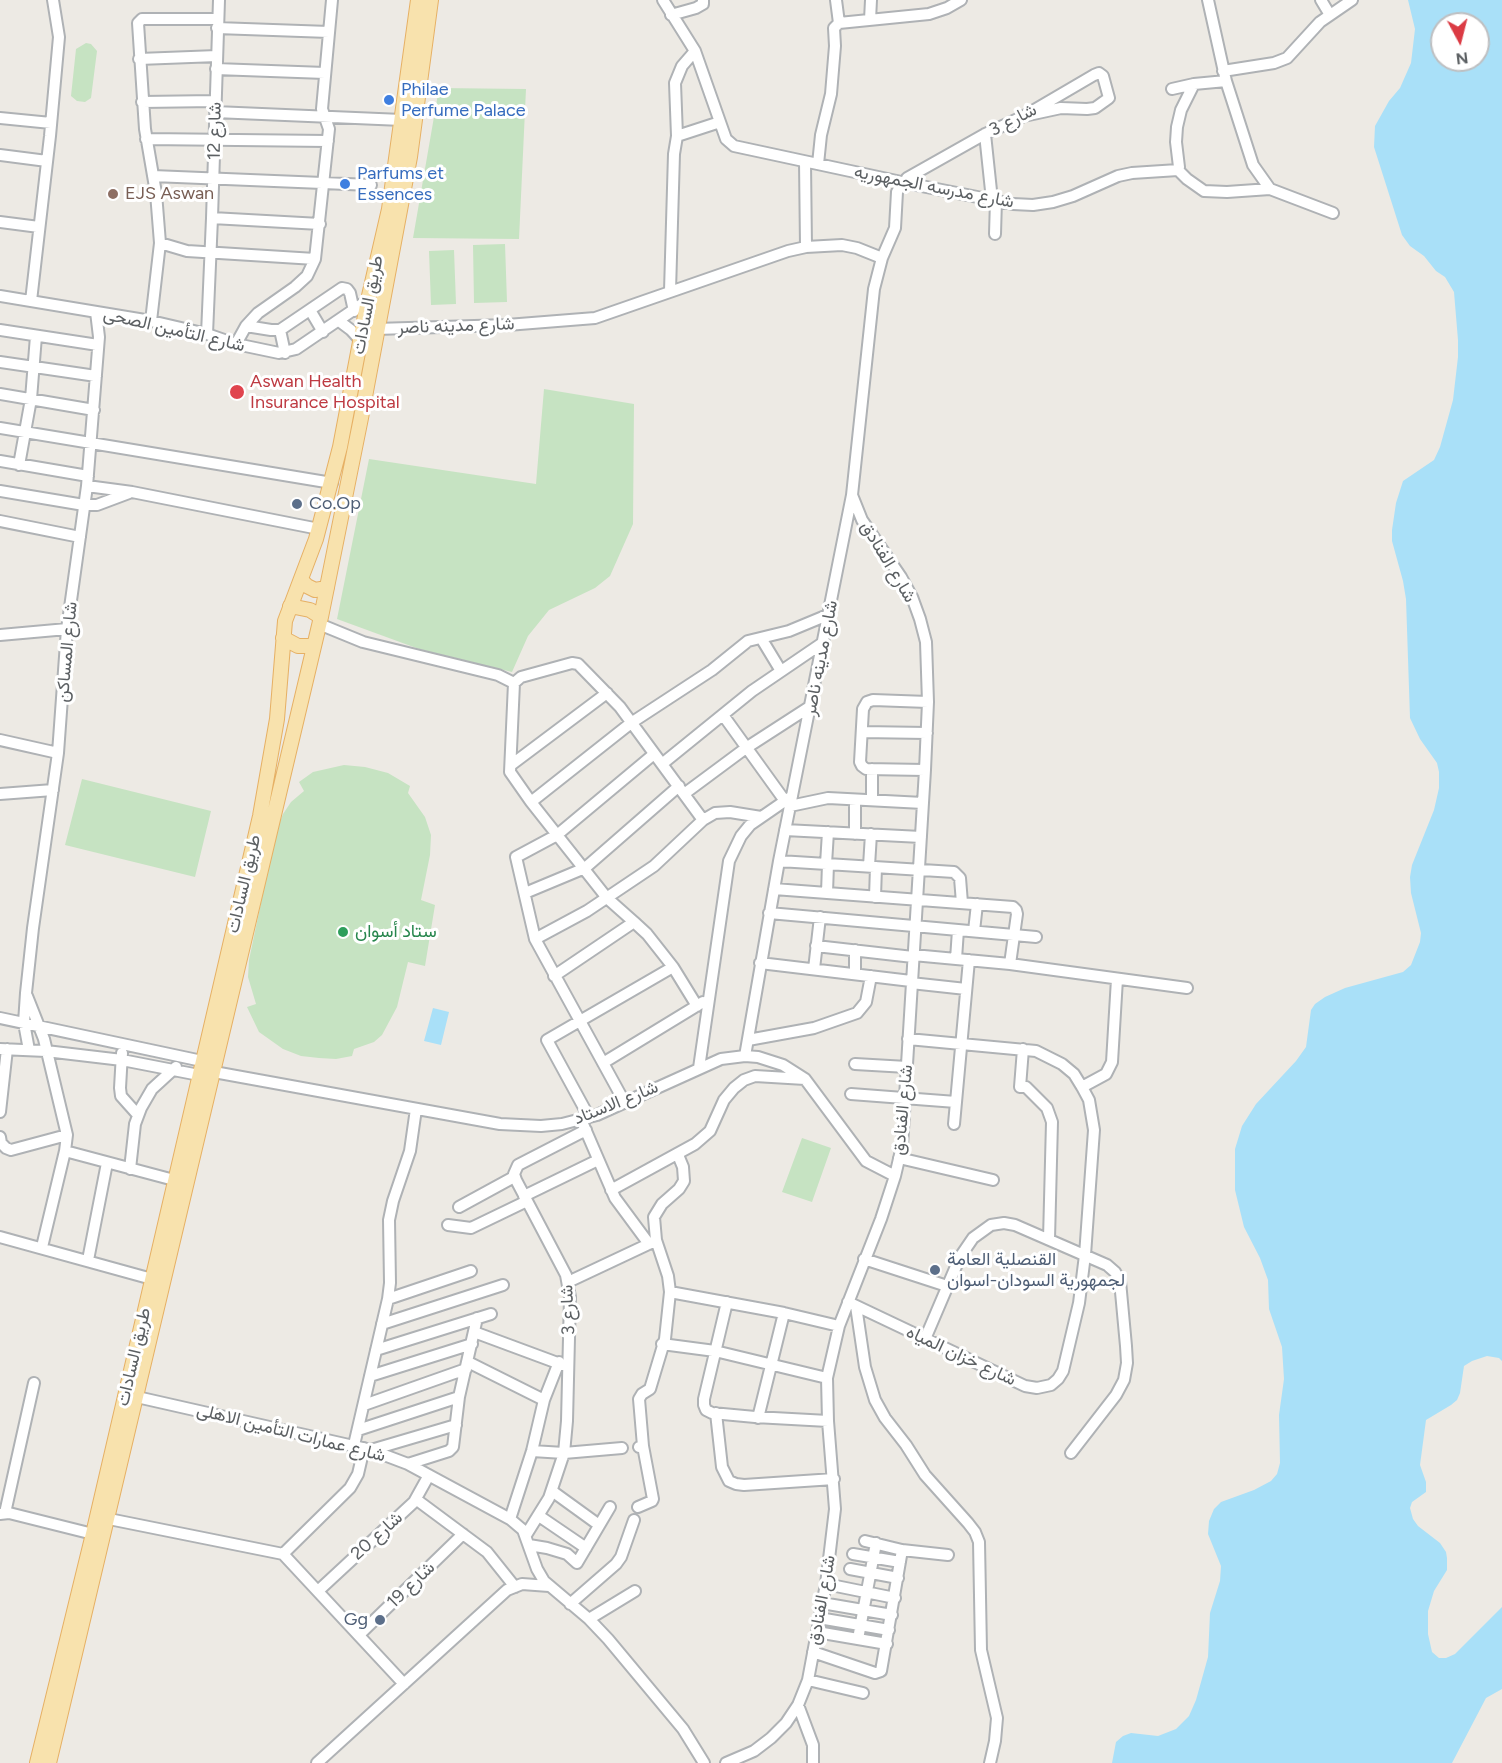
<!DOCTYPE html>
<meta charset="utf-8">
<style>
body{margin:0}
#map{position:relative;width:1502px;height:1763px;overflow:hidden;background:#edeae4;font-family:Figtree,sans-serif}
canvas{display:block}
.north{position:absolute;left:1430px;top:12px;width:60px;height:60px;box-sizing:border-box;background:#fff;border:2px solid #bebfc1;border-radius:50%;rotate:173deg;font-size:16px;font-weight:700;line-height:24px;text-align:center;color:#5c6063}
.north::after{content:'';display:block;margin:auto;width:21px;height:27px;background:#db3b44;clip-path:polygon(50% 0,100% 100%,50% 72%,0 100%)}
</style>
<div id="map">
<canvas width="1502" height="1763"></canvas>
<div class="north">N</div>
</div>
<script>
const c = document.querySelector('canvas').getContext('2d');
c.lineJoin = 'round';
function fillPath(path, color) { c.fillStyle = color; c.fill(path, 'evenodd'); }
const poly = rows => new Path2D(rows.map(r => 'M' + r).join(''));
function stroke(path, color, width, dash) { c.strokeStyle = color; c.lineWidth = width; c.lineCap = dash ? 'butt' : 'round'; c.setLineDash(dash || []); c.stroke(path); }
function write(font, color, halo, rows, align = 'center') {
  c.font = font + ' Figtree,Vazirmatn,sans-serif'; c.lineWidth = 6; c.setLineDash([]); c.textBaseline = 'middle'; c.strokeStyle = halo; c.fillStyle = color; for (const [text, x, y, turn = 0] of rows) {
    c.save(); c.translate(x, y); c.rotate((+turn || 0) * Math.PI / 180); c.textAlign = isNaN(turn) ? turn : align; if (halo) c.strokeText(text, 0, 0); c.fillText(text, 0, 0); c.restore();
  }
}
fillPath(poly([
 [86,43,91,44,97,51,91,98,85,102,77,101,71,96,76,49],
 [439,88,526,89,519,239,413,238],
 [505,244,507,302,474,303,473,245],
 [454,250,456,304,431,305,429,251],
 [544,389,634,404,633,524,610,576,595,588,549,610,528,636,512,672,419,649,337,619,369,459,536,484],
 [344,765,365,767,388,773,410,786,408,793,425,817,431,835,430,855,421,900,435,905,425,966,408,962,397,1007,382,1035,374,1042,354,1049,352,1056,336,1059,319,1058,301,1056,283,1049,259,1032,247,1007,256,1004,248,977,249,960,276,831,283,814,291,802,304,791,299,782,313,772],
 [82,779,211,811,195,877,65,845],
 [802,1138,831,1148,812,1202,782,1192]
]), '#c6e3c2');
fillPath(poly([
 [1408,0,1502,0,1502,1361,1499,1358,1487,1356,1472,1361,1464,1366,1460,1393,1457,1400,1451,1405,1426,1420,1420,1465,1426,1482,1426,1492,1412,1502,1410,1508,1413,1519,1418,1526,1440,1543,1446,1552,1447,1558,1447,1570,1434,1591,1428,1611,1428,1634,1432,1652,1439,1658,1446,1658,1455,1654,1502,1607,1502,1689,1486,1698,1452,1763,1112,1763,1116,1742,1123,1736,1131,1733,1158,1736,1176,1729,1189,1716,1196,1700,1208,1657,1210,1613,1220,1581,1221,1566,1208,1534,1209,1521,1214,1509,1221,1502,1254,1490,1271,1481,1277,1474,1280,1463,1279,1415,1284,1379,1282,1347,1269,1309,1268,1280,1260,1258,1244,1227,1235,1190,1235,1149,1242,1126,1256,1104,1296,1061,1306,1047,1311,1010,1315,1004,1325,997,1345,988,1403,972,1411,965,1420,942,1421,933,1411,893,1410,877,1412,865,1434,810,1439,788,1439,772,1437,763,1420,739,1410,718,1406,599,1403,581,1392,541,1392,530,1396,503,1403,481,1434,460,1440,447,1453,400,1458,357,1458,340,1454,292,1445,277,1436,271,1424,256,1410,246,1402,235,1374,147,1375,126,1389,101,1400,88,1411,63,1415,29],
 [1442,24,1478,24,1478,60,1442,60],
 [433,1008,449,1012,441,1045,424,1041]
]), '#a9e0f8');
const minor = poly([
 [663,0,695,51,726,139,734,146,906,183,1013,204,1033,205,1053,202,1073,196,1118,176,1132,173,1178,170],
 [836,0,839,23],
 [1208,0,1226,81,1253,165,1270,189,1333,213],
 [1321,0,1330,15],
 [671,15,696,8,703,4,703,0],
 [218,19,142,19,138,23,145,129,156,193,160,243,187,251,315,259],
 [870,20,871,0],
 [217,28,329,32],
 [139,59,217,56],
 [216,69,325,73],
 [1223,71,1274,63,1287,58,1320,22,1352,0],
 [1194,84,1181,110,1177,127,1176,142,1179,167,1178,170,1187,179,1204,191,1227,192,1270,189],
 [1172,89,1194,84,1226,81],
 [142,102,215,101],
 [215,112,402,120],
 [0,118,51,123],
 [985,134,992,200],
 [677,136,720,122],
 [146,139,328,141],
 [0,155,47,161],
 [805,162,806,247],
 [818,164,821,135,831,94,835,46,834,28,839,23,929,14,947,8,961,0],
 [153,176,371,185],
 [212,218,320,224],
 [0,222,39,227],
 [995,234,996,200],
 [670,291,674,154,677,136,675,83,682,66,695,51],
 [0,296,151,321,207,334,236,344,279,353,296,349,368,300],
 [31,301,50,136,59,37,53,0],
 [310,310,323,332],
 [151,321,160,243],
 [339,321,351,330,361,341],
 [246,326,271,330,280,330,342,288,347,289,350,293,354,311],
 [376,329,507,325,595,318,788,251,806,247,842,245,857,248,882,258],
 [0,330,98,345],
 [280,330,285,353],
 [207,334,212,218,219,0],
 [236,344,246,326,258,313,295,287,307,276,315,259,329,129,322,109,332,0],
 [0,362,96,376],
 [0,394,94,410],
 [0,428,332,483],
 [0,461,88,476],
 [19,465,31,399,36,336],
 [87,486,132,492,319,529],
 [0,491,84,505,97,505,129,493],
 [0,521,80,537],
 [319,624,363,642,498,675,514,683,510,772,531,802,607,898,634,922],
 [0,635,67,629],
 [761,638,781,671],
 [514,683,521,677,572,663,578,664,620,707,703,820],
 [723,715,785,801],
 [862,732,927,733],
 [0,740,58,753],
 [662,764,752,691,824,642],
 [511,765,607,693],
 [925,770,866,769,862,766,860,762,863,709,867,702,873,700,928,702],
 [0,794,53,790],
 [684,794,746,748,811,706],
 [872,800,872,769],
 [531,802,631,723,712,670,748,641,789,631,830,614],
 [790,806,828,798,923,803],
 [785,830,921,837],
 [855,834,855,800],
 [779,861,954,872,960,878,962,903],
 [826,864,828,832],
 [869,866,871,834],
 [774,889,1013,907,1016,910,1017,914,1010,964],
 [525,893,585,868,679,786],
 [827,893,828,864],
 [875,897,876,867],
 [769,913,1036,937],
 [974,931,977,904],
 [535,939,587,911,654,866,703,820,715,813,730,812,761,817],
 [816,946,913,957],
 [913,955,1010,964,1187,988],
 [956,959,958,930],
 [760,963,911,981],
 [814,969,820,917],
 [855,974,855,950],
 [554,976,634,922,647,934,673,967],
 [911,983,966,989],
 [27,996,44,1039,67,1135,65,1151,42,1247],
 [0,1018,202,1061],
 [748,1040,814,1028,857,1013,866,1002,871,976],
 [0,1049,46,1051,122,1060,199,1075],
 [1023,1049,1020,1087,1026,1087,1047,1108,1052,1122,1049,1239],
 [29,1050,24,1023,26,993,33,928,58,753,67,629,87,486,99,337,96,312],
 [122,1053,120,1088,121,1096,138,1115],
 [745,1056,779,861,852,495,874,289,882,258,895,228,897,192,900,187,906,183,907,178,985,134,1024,116,1094,75,1099,73,1103,76,1109,98,1095,108,1087,109,1061,108,1024,116],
 [603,1063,703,1002],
 [855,1064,907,1067],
 [699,1068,729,861,741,836,750,825,792,796],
 [214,1072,500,1124,541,1126,562,1124,597,1115,721,1059,745,1056,758,1057,783,1065,805,1079,866,1161,895,1176],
 [1082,1087,1106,1074,1112,1062,1117,979],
 [851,1094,956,1102],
 [625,1103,535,939,516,857,557,835,654,754],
 [0,1112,7,1049],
 [589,1117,547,1040,673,967,697,1006],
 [583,1124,615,1198,649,1244],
 [954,1124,969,960],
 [0,1137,1,1143,6,1148,11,1150,67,1135],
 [65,1151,174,1180],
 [899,1158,993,1180],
 [130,1169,135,1124,141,1108,152,1089,176,1067],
 [611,1190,695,1144,710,1131,724,1100,734,1088,744,1080,755,1076,805,1079],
 [524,1196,598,1160],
 [459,1207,514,1177],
 [448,1225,471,1228,527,1201],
 [0,1237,152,1279],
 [864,1259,947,1286],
 [88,1260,107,1163],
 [568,1282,653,1242],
 [670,1292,784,1313,839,1326],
 [388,1299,471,1271],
 [727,1302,704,1399,704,1405,706,1410,712,1413,755,1417,828,1421],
 [848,1302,1025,1386,1037,1388,1051,1385,1058,1379,1063,1371,1079,1303,1085,1255,1094,1130,1089,1100,1082,1087,1074,1074,1062,1064,1036,1051,908,1039],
 [856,1306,865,1367,875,1400,885,1418,906,1445,925,1475,968,1523,975,1532,979,1542,981,1650,997,1718,995,1741,990,1763],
 [382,1324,503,1285],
 [474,1332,563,1365],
 [925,1339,960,1257,973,1238,991,1225,1004,1223,1015,1225,1107,1265,1115,1272,1120,1281,1126,1346,1127,1363,1124,1380,1116,1395,1071,1453],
 [662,1344,715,1351,827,1378],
 [376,1350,491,1314],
 [468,1362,544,1400],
 [370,1376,472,1344],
 [137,1397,371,1450,408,1464,510,1519,523,1530,537,1569,544,1581,589,1619,608,1639,683,1729,704,1763],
 [364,1405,466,1369],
 [716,1413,722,1467,729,1481,736,1484,744,1485,834,1479],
 [758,1418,784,1313],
 [358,1430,459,1397],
 [354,1445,388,1299,390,1283,389,1220,393,1201,410,1151,416,1109],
 [639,1447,643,1446,639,1399,642,1394,650,1389,665,1339,670,1292,668,1276,656,1240,654,1217,662,1204,679,1189,684,1181,683,1167,678,1155],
 [371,1450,456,1425],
 [532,1451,564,1453,622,1448],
 [408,1464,449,1451,453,1447,459,1397,477,1318],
 [552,1491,599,1525],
 [417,1500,487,1552,515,1587],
 [638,1507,652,1501,653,1499,643,1446],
 [5,1513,34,1383],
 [0,1514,9,1513,93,1534],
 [539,1516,586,1548],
 [109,1519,283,1554,404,1684],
 [510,1519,532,1451,544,1400,559,1362],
 [526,1535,549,1498,564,1453,567,1421,570,1297,566,1275,516,1180,514,1174,518,1165,586,1130],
 [865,1541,902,1550,948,1555],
 [529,1545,547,1548,567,1554,577,1563,610,1507],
 [283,1554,350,1488,358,1474,364,1448],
 [853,1554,900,1562],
 [850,1569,898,1578],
 [826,1584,895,1598],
 [318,1591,414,1502,429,1475],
 [822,1603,892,1615],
 [570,1604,616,1564,621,1557,634,1520],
 [819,1618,889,1630],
 [589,1619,635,1591],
 [817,1632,887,1644],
 [359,1635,463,1534],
 [858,1639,876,1543],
 [813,1652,875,1673,881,1671,902,1550],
 [808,1680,863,1693],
 [798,1705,813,1745,813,1763],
 [317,1763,507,1590,522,1584,549,1586],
 [726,1763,754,1751,771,1738,786,1723,798,1705,808,1680,826,1584,835,1509,828,1421,827,1378,839,1326,881,1219,895,1176,902,1146,925,770,928,702,926,642,920,619,912,597,901,577,862,520,852,495]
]);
const major = poly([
 [301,580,307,586,315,590,327,588],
 [290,606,310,610,321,617],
 [283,638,298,646,314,646],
 [37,1763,93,1534,260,816,277,719,285,621,316,539,340,447,368,300,389,209,418,0],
 [49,1763,321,617,361,418,410,157,431,0]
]);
stroke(minor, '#afb2b5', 14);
stroke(major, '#e6b064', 16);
stroke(minor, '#fff', 10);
stroke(major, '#f8e2ad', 14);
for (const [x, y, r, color] of [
 [389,100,6,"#3f7fe0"],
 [345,184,6,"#3f7fe0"],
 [113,194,6,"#8d6e63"],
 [237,392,8,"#e0444e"],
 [297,504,6,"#5c6f8a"],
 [343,932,6,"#2e9e5b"],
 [935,1270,6,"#5c6f8a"],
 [380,1620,6,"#5c6f8a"]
]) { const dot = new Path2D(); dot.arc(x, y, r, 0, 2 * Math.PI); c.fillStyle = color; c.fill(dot); stroke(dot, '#fff', 2); }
write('18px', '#366cbe', '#fff', [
 ["Philae",401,90],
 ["Perfume Palace",401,111],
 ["Parfums et",357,174],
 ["Essences",357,195]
], 'left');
write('18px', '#5c6063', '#fff', [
 ["شارع 3",1013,120,-27],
 ["شارع 12",215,131,-89],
 ["شارع مدرسه الجمهوريه",934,187,11],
 ["طريق السادات",368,305,-79],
 ["شارع مدينه ناصر",456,326,-2],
 ["شارع التأمين الصحى",174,330,13],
 ["شارع الفنادق",888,562,59],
 ["شارع المساكن",67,652,-85],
 ["شارع مدينه ناصر",821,658,-79],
 ["طريق السادات",244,884,-77],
 ["شارع الاستاد",616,1103,-22],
 ["شارع الفنادق",903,1110,-85],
 ["شارع 3",568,1310,-92],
 ["شارع خزان المياه",961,1356,25],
 ["طريق السادات",134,1357,-77],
 ["شارع عمارات التأمين الاهلى",291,1433,14],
 ["شارع 20",377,1536,-42],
 ["شارع 19",411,1585,-44],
 ["شارع الفنادق",822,1600,-80]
]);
write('18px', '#785e54', '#fff', [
 ["EJS Aswan",125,194]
], 'left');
write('18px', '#be3a42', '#fff', [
 ["Aswan Health",250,382],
 ["Insurance Hospital",250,403]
], 'left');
write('18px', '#4e5e75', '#fff', [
 ["Co.Op",309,504],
 ["القنصلية العامة",947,1260],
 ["لجمهورية السودان-اسوان",947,1281],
 ["Gg",368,1620,"right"]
], 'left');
write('18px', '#27864d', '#fff', [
 ["ستاد أسوان",355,932]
], 'left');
</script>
